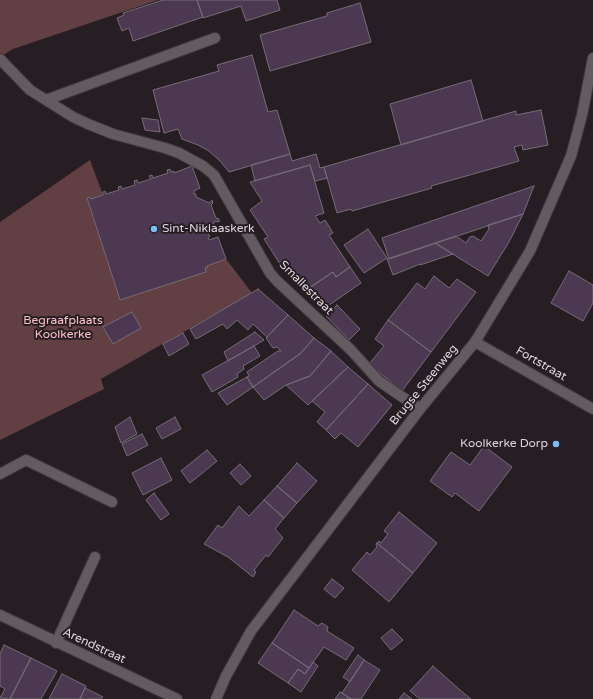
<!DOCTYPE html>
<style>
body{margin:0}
canvas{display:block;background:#271e24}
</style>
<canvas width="593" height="699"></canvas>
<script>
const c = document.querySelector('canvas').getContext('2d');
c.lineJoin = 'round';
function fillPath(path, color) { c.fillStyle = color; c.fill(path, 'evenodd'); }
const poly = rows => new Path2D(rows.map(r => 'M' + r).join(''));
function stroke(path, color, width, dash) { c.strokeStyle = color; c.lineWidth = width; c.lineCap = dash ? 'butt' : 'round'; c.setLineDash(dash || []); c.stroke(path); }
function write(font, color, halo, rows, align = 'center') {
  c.font = font + ' "Varela Round",sans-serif'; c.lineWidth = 4; c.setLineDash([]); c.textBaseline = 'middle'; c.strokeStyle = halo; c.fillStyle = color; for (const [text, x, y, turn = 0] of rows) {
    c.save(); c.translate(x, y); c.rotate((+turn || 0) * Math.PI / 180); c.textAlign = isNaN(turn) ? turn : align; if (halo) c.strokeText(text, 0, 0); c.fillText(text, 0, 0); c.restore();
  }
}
fillPath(poly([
 [0,0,158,0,13,49,0,57],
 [90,160,103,195,91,199,90,197,87,198,120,300,154,289,205,268,208,267,207,266,226,259,252,293,101,379,104,389,0,440,0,222]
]), '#613f42');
const building = poly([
 [163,0,197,0,203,17,133,41,129,28,122,31,117,18,124,15,123,13,163,0],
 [197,0,277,0,280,10,246,21,241,6,203,18,197,0],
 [360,3,371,42,270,71,260,35,327,16,327,13,360,3],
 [252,55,268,112,277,110,290,154,229,172,220,161,209,151,198,145,182,139,178,129,164,133,153,90,219,71,217,65,252,55],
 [471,80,483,121,401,145,390,104,471,80],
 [541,110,548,145,523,150,522,145,514,147,519,161,431,186,432,188,352,211,351,209,337,213,324,167,516,111,516,115,541,110],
 [142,118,158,120,160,132,145,130,142,118],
 [290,154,292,161,316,154,320,168,324,167,327,178,315,181,310,165,255,181,251,165,290,154],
 [310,165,324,213,315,216,320,223,325,220,333,233,329,235,350,267,336,277,333,272,304,291,285,264,282,267,264,239,268,237,250,210,262,201,250,182,310,165],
 [192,166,200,188,194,191,194,194,196,194,196,197,209,203,212,200,213,203,211,205,216,218,219,219,219,222,215,221,208,234,210,236,208,238,209,240,218,237,226,259,207,266,208,267,205,268,206,272,120,300,87,198,90,197,91,199,103,195,103,192,105,191,106,194,119,190,118,187,121,186,122,189,135,185,134,181,137,180,138,183,151,179,149,176,152,175,153,178,168,173,167,170,170,169,171,172,174,171,174,173,192,166],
 [534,186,523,214,389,259,382,238,534,186],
 [523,214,509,242,488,276,435,243,456,236,466,243,470,237,473,236,481,241,489,229,488,225,523,214],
 [368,229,387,258,364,273,344,245,368,229],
 [435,243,453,254,420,265,420,264,393,275,387,259,435,243],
 [350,267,361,283,325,308,311,287,333,272,336,277,350,267],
 [569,271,593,285,593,303,583,321,551,303,569,271],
 [434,276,449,288,457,279,476,292,431,352,388,320,417,283,425,289,434,276],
 [258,289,288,315,267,337,253,324,248,330,237,320,227,329,223,324,196,339,190,329,258,289],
 [337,305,360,329,349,340,326,316,337,305],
 [132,312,141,328,113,344,103,327,132,312],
 [288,315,314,338,301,353,253,387,247,377,249,376,247,372,278,351,281,351,277,347,273,348,266,338,288,315],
 [388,320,431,352,402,391,369,364,384,346,375,339,388,320],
 [255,332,264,340,228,361,224,352,255,332],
 [183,333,189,344,169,356,163,344,183,333],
 [314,338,331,351,310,376,286,385,264,400,253,387,301,353,314,338],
 [254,346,260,356,243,366,244,369,237,374,238,377,212,392,202,375,254,346],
 [331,351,348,367,308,405,286,385,310,376,331,351],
 [348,367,368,384,326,430,317,422,325,412,312,401,348,367],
 [247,377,253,387,227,405,218,393,247,377],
 [368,384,392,405,358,447,341,433,335,439,326,430,368,384],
 [130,417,137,434,121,443,115,427,130,417],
 [175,417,181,429,162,439,156,428,175,417],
 [142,434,148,445,127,456,122,444,142,434],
 [484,446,512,467,479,511,455,493,452,497,430,481,451,452,470,465,484,446],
 [207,450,217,461,190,483,181,471,207,450],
 [161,458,172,480,143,495,132,473,161,458],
 [297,463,317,481,297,503,277,486,297,463],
 [240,464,251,476,241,485,230,473,240,464],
 [277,486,297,503,284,518,264,500,277,486],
 [154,493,169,514,161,520,146,500,154,493],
 [264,500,284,518,275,529,283,538,268,557,266,555,254,570,256,572,253,577,228,557,204,544,218,525,222,528,239,506,249,516,264,500],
 [399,512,437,543,413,573,377,543,379,541,381,543,388,534,384,531,399,512],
 [377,543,413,573,389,602,352,570,367,552,370,555,377,547,376,545,377,543],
 [332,579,344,588,335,598,324,589,332,579],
 [294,610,318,626,322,623,328,627,327,631,354,648,346,660,324,647,309,668,272,643,294,610],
 [392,629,403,640,391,650,381,638,392,629],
 [272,643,309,668,305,674,298,669,288,683,258,663,272,643],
 [4,645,31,658,10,699,0,698,5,689,0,686,0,654,4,645],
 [358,655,364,660,350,682,343,677,358,655],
 [31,658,57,671,41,699,10,699,31,658],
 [364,660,380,670,361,699,351,699,342,693,364,660],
 [313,662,318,666,301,692,288,683,298,669,305,674,313,662],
 [433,666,460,690,471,699,420,699,410,691,433,666],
 [62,674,86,686,80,699,49,699,62,674],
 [85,688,103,697,101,699,80,699,85,688],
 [340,692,342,693,351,699,335,699,340,692],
 [404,693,412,699,399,699,404,693]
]);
fillPath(building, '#4c3851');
stroke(building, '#746d76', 1);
const service = poly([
 [0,474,26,460,112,502],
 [56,643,95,557]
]);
const minor = poly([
 [0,59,30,90,73,117,88,124,113,134,165,148,179,153,203,166,214,175,270,273,277,281,351,350,379,381,420,409],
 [46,100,215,38],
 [475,342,593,409],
 [0,615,177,699]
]);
const secondary = poly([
 [216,699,226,676,251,631,420,409,475,342,530,251,571,156,582,115,593,58]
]);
stroke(service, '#403a3e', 12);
stroke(minor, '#403a3e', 12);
stroke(secondary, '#403a3e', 12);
stroke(service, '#645b61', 10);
stroke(minor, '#645b61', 10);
stroke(secondary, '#645b61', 10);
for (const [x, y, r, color] of [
 [154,229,4,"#7bbef9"],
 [556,444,4,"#7bbef9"]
]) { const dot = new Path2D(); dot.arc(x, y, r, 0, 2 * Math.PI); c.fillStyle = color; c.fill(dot); stroke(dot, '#271e24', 1.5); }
write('12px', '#ddd7db', '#271e24', [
 ["Sint-Niklaaskerk",162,229],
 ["Koolkerke Dorp",548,444,"right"]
], 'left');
write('12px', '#ddd7db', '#271e24', [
 ["Smallestraat",306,288,45],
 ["Fortstraat",541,364,30],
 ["Brugse Steenweg",424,385,-51],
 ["Arendstraat",94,646,25]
]);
write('12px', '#f9c1c4', '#271e24', [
 ["Begraafplaats",63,321],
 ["Koolkerke",63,335]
]);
</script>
